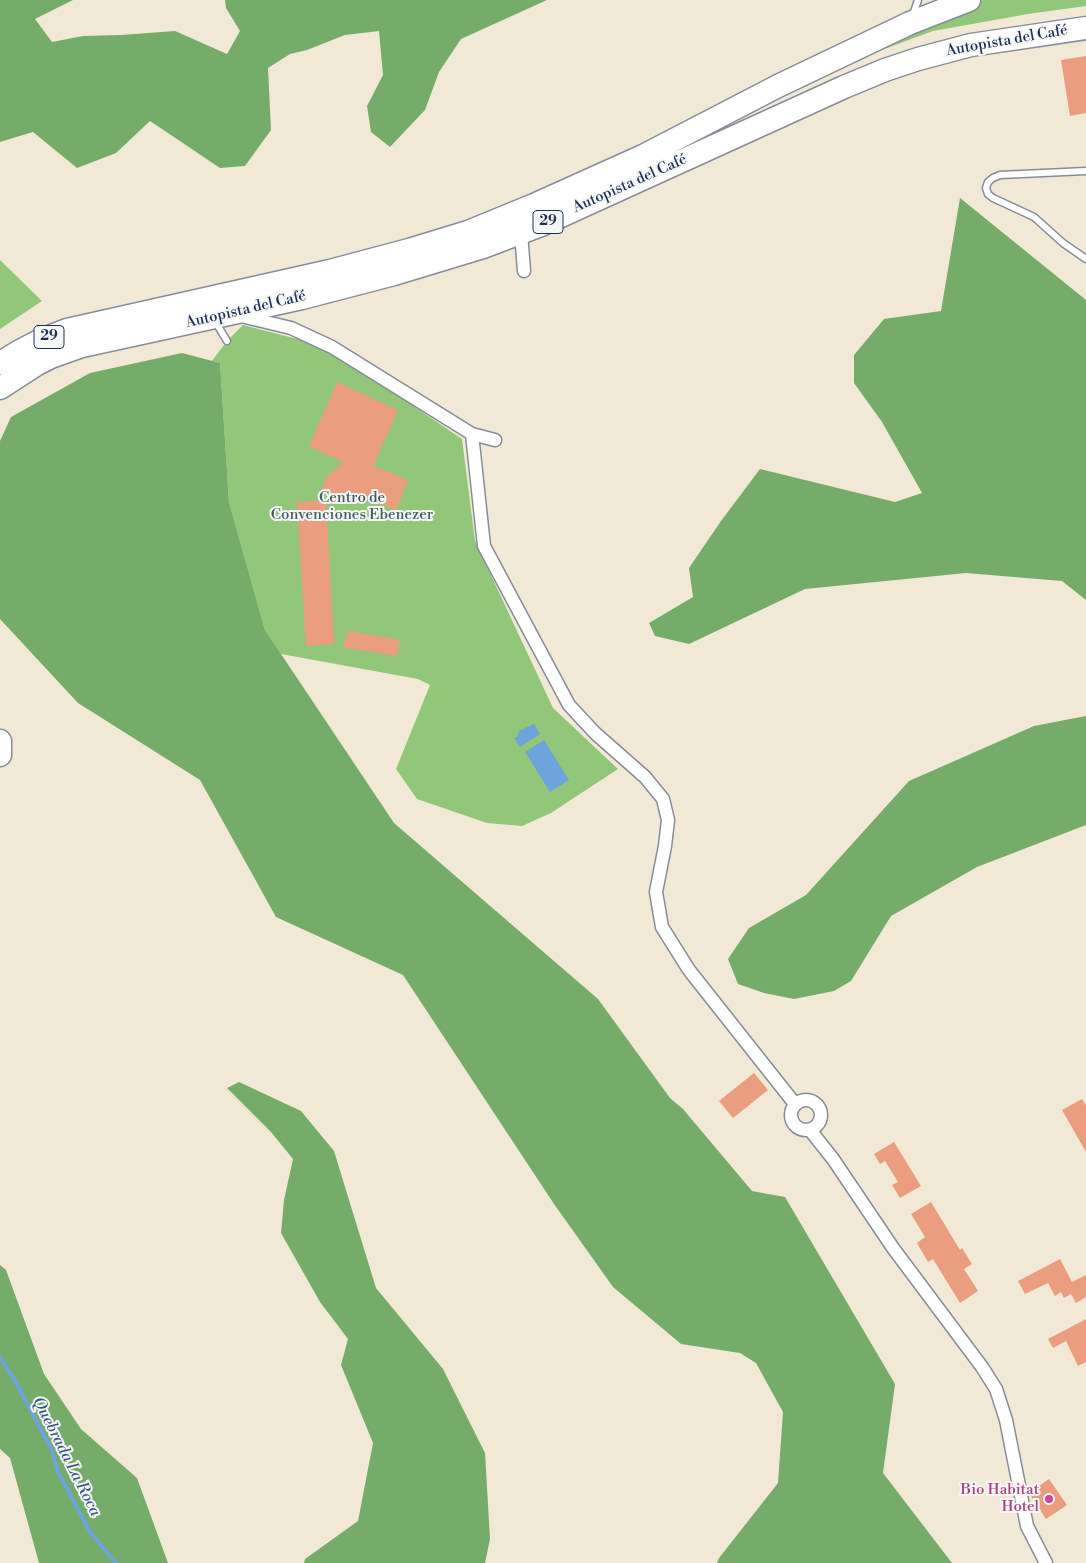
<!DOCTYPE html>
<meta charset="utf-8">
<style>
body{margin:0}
canvas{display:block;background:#f1e9d5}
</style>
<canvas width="1086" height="1563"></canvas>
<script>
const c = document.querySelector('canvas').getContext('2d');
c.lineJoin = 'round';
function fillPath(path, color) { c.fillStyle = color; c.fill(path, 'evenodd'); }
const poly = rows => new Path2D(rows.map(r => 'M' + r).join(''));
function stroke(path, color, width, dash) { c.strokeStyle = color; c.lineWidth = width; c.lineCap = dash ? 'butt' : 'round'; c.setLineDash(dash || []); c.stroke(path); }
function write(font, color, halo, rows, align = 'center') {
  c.font = font + ' "Libre Bodoni",serif'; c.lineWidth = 4; c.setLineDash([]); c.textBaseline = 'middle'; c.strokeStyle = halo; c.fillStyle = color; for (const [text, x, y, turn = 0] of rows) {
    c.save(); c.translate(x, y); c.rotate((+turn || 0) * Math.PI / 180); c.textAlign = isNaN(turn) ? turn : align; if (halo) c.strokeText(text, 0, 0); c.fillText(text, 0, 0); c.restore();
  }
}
fillPath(poly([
 [983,0,1086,0,1086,6,1028,14,933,31,860,58,921,24],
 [0,260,42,301,0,329],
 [243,325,309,342,356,367,462,439,475,541,553,708,618,769,551,813,522,826,487,823,417,799,396,769,430,685,418,679,281,654,265,630,229,502,220,363,212,361,227,341]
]), '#92c779');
fillPath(poly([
 [0,0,73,0,35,19,52,42,83,36,121,35,175,31,227,54,240,31,226,8,225,0,547,0,461,39,439,72,425,110,390,147,371,132,367,106,383,75,379,31,345,35,307,50,290,54,268,68,271,130,245,166,220,168,150,121,116,153,77,168,33,132,0,142],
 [960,198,1086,300,1086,600,1062,581,966,573,805,589,689,644,655,636,649,623,693,597,689,568,721,521,760,469,895,502,922,493,882,422,854,383,854,355,884,319,941,311],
 [182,353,220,363,229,502,265,630,394,823,598,999,670,1098,683,1109,752,1191,785,1197,895,1384,883,1473,952,1563,717,1563,719,1558,778,1483,783,1412,756,1363,740,1353,681,1344,613,1287,554,1204,403,975,276,917,200,780,78,703,0,619,0,441,11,417,90,373],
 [1086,716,1086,825,977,867,891,916,851,981,834,991,794,999,764,993,738,984,728,959,749,928,806,895,909,781,1034,726],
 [239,1082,301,1111,334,1151,376,1288,443,1369,485,1453,490,1539,485,1563,304,1563,305,1559,358,1521,373,1443,341,1365,348,1339,320,1302,281,1233,284,1200,293,1159,271,1132,227,1088],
 [0,1265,6,1270,44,1374,81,1429,137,1478,168,1563,39,1563,10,1458,0,1449]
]), '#75ac69');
fillPath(poly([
 [534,724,540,734,520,747,514,738,517,737,519,731],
 [544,740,569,780,550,792,525,752]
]), '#6ca4db');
stroke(poly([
 [0,1357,14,1379,52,1450,57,1470,90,1532,116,1563]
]), '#6ca4db', 4);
fillPath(poly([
 [1086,56,1086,113,1070,116,1061,60],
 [337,382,398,410,373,466,408,480,396,510,351,492,344,499,331,499,322,488,325,479,343,462,309,446],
 [326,500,334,644,306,646,297,502],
 [349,631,400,640,397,656,342,647],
 [754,1073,768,1090,733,1118,719,1101],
 [1082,1099,1086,1105,1086,1152,1062,1110],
 [894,1142,921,1186,900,1198,892,1185,898,1182,885,1161,880,1164,874,1154],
 [931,1202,960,1250,962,1248,972,1264,964,1269,978,1291,960,1303,933,1259,928,1262,917,1243,925,1237,911,1214],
 [1060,1259,1072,1282,1086,1275,1086,1297,1076,1303,1071,1294,1064,1298,1061,1292,1055,1296,1048,1283,1025,1294,1018,1281],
 [1086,1319,1086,1362,1078,1366,1066,1341,1053,1348,1048,1339],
 [1049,1479,1067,1505,1046,1519,1029,1493]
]), '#eb9d7f');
const lane = poly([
 [913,15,918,0],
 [1086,171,1000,175,993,178,988,182,986,188,988,194,993,198,1034,217,1063,243,1086,259],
 [215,321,227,341]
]);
const street = poly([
 [521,233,524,271],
 [241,316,291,328,332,347,472,434,495,440],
 [472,434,484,546,569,705,595,733,645,777,663,799,668,820,665,846,656,892,662,927,689,970,795,1104],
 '791 1115a15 15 0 1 1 30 0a15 15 0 1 1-30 0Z',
 [810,1130,833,1159,893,1248,982,1367,996,1389,1006,1420,1027,1526,1046,1563]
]);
const highway = poly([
 [0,363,20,351,41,340,67,330,330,271,409,250,468,232,534,205,643,156,778,86,910,23,969,0],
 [0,388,37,364,51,357,82,346,302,298,394,274,483,247,541,225,844,87,885,70,918,59,971,45,1086,28],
 [0,741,0,755]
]);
stroke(lane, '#868c9a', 9);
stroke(street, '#868c9a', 15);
stroke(highway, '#868c9a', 25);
stroke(lane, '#fff', 6);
stroke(street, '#fff', 12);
stroke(highway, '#fff', 22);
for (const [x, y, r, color] of [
 [1049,1499,5,"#d1479c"]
]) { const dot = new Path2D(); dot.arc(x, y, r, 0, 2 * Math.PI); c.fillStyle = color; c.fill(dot); stroke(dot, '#f6f6f2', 2); }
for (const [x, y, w] of [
 [548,222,30],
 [49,337,30]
]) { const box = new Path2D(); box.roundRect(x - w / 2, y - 11.5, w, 23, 4); c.fillStyle = '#f6f6f2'; c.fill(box); stroke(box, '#1b2f5e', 1); }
write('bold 14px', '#1b2f5e', null, [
 ["29",548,222],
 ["29",49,337]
]);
write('15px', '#1b2f5e', '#f6f6f2', [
 ["Autopista del Café",1007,41,-10],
 ["Autopista del Café",630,184,-24],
 ["Autopista del Café",246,310,-13]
]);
write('15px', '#3f5d66', '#f6f6f2', [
 ["Centro de",352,498],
 ["Convenciones Ebenezer",352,515]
]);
write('15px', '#b23c85', '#f6f6f2', [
 ["Bio Habitat",1039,1490],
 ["Hotel",1039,1507]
], 'right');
write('italic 16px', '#37588a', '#f6f6f2', [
 ["Quebrada La Roca",66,1457,63]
]);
</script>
